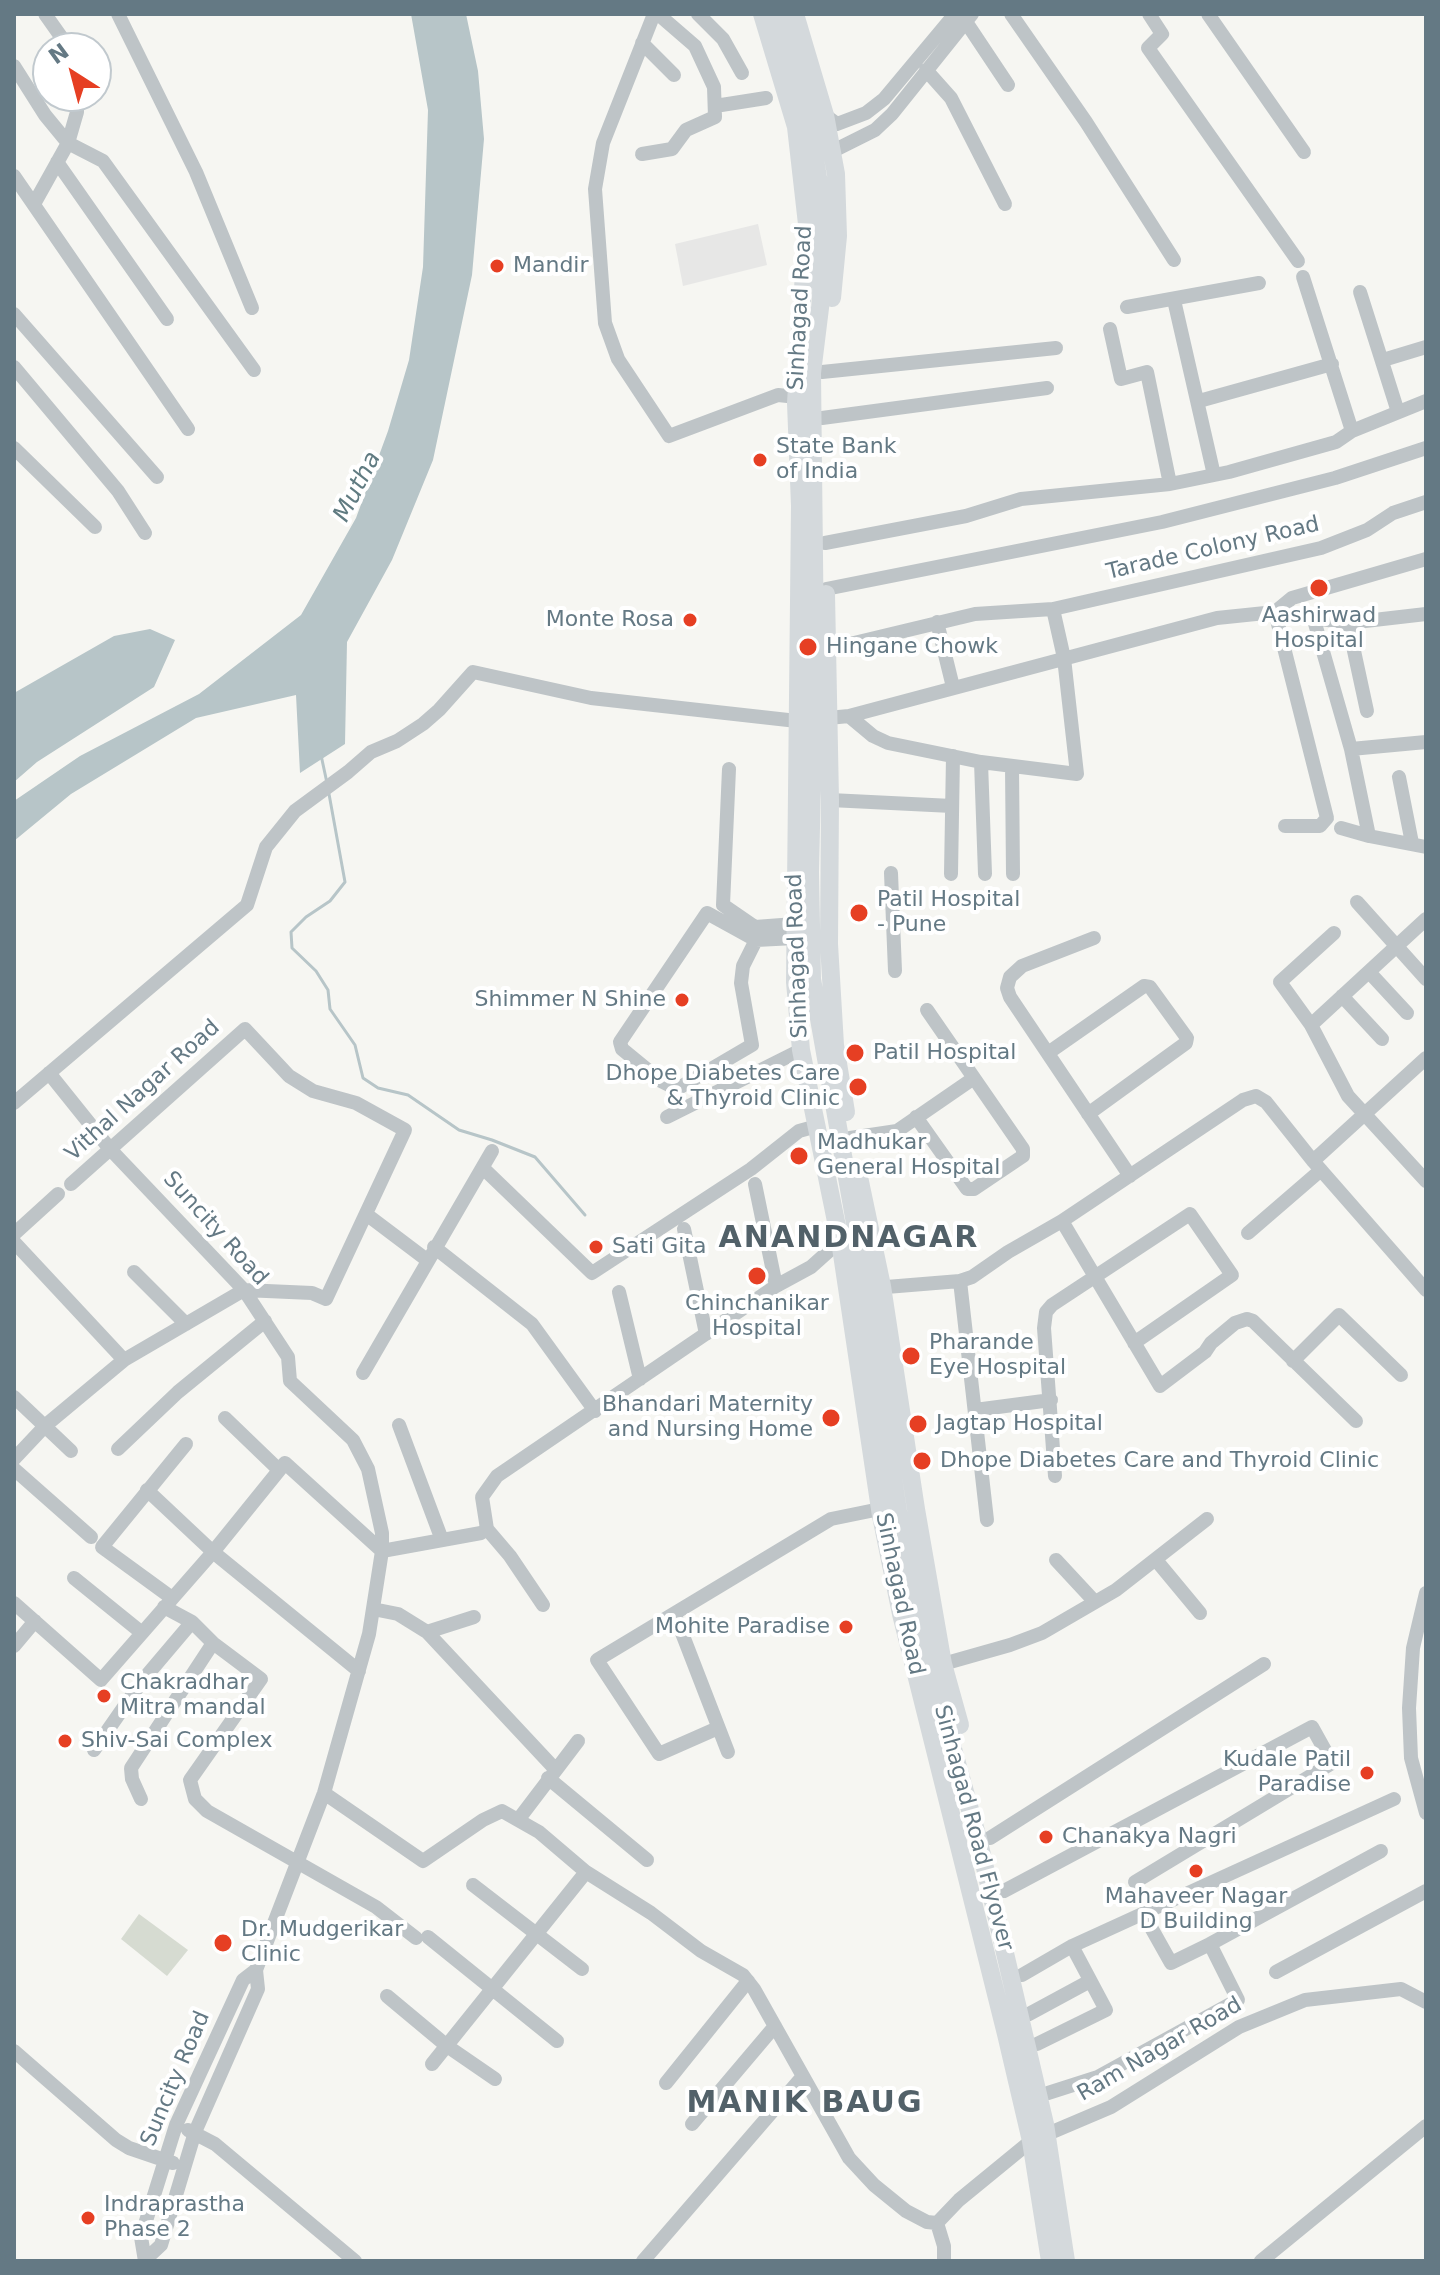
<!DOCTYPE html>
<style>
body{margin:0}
#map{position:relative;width:1440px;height:2275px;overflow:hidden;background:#f6f6f2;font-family:"DejaVu Sans",sans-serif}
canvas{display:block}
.frame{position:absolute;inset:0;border:16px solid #647984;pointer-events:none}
.north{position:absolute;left:32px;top:32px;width:80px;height:80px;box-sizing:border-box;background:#fff;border:2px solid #c1c9ce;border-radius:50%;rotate:324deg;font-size:22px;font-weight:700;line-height:32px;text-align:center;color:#647984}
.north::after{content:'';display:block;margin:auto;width:28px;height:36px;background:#e63f23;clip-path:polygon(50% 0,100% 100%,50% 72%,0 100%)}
</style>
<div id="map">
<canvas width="1440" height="2275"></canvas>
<div class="frame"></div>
<div class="north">N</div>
</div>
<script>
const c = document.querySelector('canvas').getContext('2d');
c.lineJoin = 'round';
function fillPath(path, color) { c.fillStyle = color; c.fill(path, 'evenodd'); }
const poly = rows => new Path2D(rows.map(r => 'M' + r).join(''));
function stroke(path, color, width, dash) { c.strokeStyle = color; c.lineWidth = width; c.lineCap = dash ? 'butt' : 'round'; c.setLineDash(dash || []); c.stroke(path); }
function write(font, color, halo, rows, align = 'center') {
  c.font = font + ' "DejaVu Sans",sans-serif'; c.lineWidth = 8; c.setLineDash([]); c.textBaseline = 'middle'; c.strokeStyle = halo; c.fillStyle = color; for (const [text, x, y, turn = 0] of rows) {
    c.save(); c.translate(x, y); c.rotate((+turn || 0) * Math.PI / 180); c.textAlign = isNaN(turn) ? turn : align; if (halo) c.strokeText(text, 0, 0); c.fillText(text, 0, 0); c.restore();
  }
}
fillPath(poly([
 [758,224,767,265,683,286,675,244]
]), '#e7e7e6');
fillPath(poly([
 [139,1914,188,1950,167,1976,121,1939]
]), '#d6dbd1');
fillPath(poly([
 [411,14,466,14,478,71,484,139,472,275,433,460,392,560,347,642,345,744,300,773,296,695,196,718,71,794,14,841,14,801,80,756,199,694,301,615,356,518,388,431,409,360,423,267,428,110],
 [150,629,175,640,154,687,37,762,14,782,14,693,114,636]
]), '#b7c5c8');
stroke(poly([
 [321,755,327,783],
 [329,794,345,882,330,901,306,917,291,932,292,948,316,971,328,990,330,1009,355,1045,363,1078,378,1088,408,1095,459,1130,492,1140,535,1157,585,1215]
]), '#b7c5c8', 3);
stroke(poly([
 [45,14,69,48],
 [118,14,196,172,252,308],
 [654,14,603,143,595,189,605,323,618,359,669,436,778,395,797,397],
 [698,14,723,39,742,73],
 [1011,14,1086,122,1174,260],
 [1149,14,1162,34,1148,48,1298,261],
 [1208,14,1304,152],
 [960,17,966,22,1008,85],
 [642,43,674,75],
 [14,66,45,115,68,143,103,161,254,370],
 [926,70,951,98,1005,204],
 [715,106,766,98],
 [825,115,837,124,866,113,884,99,955,14],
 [824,149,831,152,875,130,892,114,972,14],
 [642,154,672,149,686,130,715,117,714,87,695,46,658,14],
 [57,162,167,319],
 [14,176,188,429],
 [34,204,68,143,77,112,77,96],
 [1303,277,1352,431],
 [1360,292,1398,412],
 [1174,300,1214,475],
 [1127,307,1259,283],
 [14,314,157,477],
 [1110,329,1121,379,1147,372,1170,484],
 [1383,360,1426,347],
 [14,367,118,491,145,533],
 [822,372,1056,348],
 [1199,401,1332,364],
 [822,418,1047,388],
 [14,448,95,527],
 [825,543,966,516,1021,499,1170,484,1229,472,1336,442,1352,431,1426,401],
 [826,589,1162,522,1335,478,1426,448],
 [1314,620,1351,749,1369,836,1426,847],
 [937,622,953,687],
 [1348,623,1367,711],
 [829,649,975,614,1053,609],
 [849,716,873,736,888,743,981,762,1077,774,1064,658,1053,609,1321,548,1367,530,1393,513,1426,502],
 [1351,749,1426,742],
 [981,762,985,874],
 [1012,767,1013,874],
 [729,769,723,905,755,927,795,924],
 [1399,777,1412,843],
 [830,800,952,806],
 [1285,826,1320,826,1327,818,1275,612,1292,598,1426,559],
 [1341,828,1369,836],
 [891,873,895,971],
 [951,874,953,756],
 [1357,902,1426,979],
 [1426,919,1311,1025,1348,1096,1426,1181],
 [1094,938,1022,966,1010,977,1007,988,1010,997,1130,1176],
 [756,940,743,966,741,983,752,1045,677,1089,661,1081,622,1049,620,1042,707,913,756,940,795,938],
 [1369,972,1407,1013],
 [1342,996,1382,1039],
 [1311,1025,1280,982,1334,933],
 [1048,1053,1144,986,1150,987,1187,1038,1186,1043,1088,1114],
 [49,1073,110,1149,244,1290,288,1357,290,1381,353,1440,368,1469,382,1533,382,1551,369,1634,324,1793,256,1970,258,1989,195,2132,161,2245,146,2259],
 [14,1103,247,905,266,847,295,811,348,772,371,752,397,741,423,724,439,710,473,672,591,698,797,721,849,716,1217,618,1275,612,1348,623,1426,614],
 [667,1117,801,1050],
 [916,1117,967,1189,974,1189,1023,1156,1023,1149,927,1010],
 [850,1138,897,1131,974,1078],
 [1313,1161,1426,1058],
 [483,1168,592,1273,751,1169,799,1131,817,1126],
 [71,1184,245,1029,289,1076,313,1091,356,1103,405,1130,326,1299,312,1293,244,1290],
 [755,1184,776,1286],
 [366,1214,427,1260],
 [1062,1221,1160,1386,1205,1352,1211,1343,1235,1323,1247,1319,1253,1321,1356,1421],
 [684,1229,706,1334],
 [1248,1233,1321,1170],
 [14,1234,58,1194],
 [14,1242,124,1360],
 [434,1247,532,1324,595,1411],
 [134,1272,186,1324],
 [960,1281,987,1520],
 [874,1288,960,1281,972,1277,1008,1252,1062,1221,1243,1100,1256,1096,1266,1102,1313,1161,1426,1290],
 [619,1292,640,1379],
 [1293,1361,1339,1315,1401,1375],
 [363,1373,492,1151],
 [14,1397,71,1451],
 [975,1410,1051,1400],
 [225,1418,279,1470],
 [399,1425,442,1540],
 [118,1449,178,1392,265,1321],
 [14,1459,46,1425,124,1360,244,1290],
 [14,1469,91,1537],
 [1055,1476,1044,1328,1046,1312,1052,1305,1190,1214,1232,1275,1134,1343],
 [147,1490,213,1552,359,1671],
 [487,1529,510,1556,543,1605],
 [382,1551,481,1533,487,1529,482,1497,497,1476,776,1286,811,1267,840,1241,845,1240],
 [1056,1560,1095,1602],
 [1156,1560,1200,1613],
 [74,1578,142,1633],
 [1426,1593,1413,1648,1409,1708,1411,1758,1426,1813],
 [172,1598,102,1547,186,1444],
 [14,1603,101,1680,213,1552,285,1463,382,1551],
 [373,1609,398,1614,427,1632,555,1769],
 [675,1615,728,1752],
 [192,1622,213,1643,261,1679,190,1780,195,1799,207,1811,376,1907,416,1938],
 [427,1632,474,1617],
 [14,1646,35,1621],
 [943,1664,1010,1645,1042,1633,1116,1590,1207,1519],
 [718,1728,659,1754,597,1660,831,1519,880,1509],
 [94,1750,142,1681,192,1622,164,1607],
 [548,1778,647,1860],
 [324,1793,423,1861,483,1820,502,1811,539,1832,586,1872,651,1913,701,1951,743,1975,754,1989,849,2158,874,2185,906,2211,927,2222,937,2223,959,2200,1031,2141,1111,2107,1239,2027,1305,2000,1401,1989,1426,2002],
 [141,1799,132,1779,131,1768,213,1643],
 [518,1820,578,1741],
 [990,1838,1264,1664],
 [473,1885,582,1969],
 [1004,1891,1312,1727,1332,1763,1135,1882],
 [1144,1915,1171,1963,1210,1944],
 [428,1937,557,2041],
 [1276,1972,1426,1891],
 [1022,1975,1072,1946,1394,1799],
 [387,1996,447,2046,495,2079],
 [1029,2014,1090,1981],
 [1037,2044,1106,2010,1072,1946],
 [14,2051,116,2140,129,2148,173,2163],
 [432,2064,586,1872],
 [666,2083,748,1981],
 [1048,2093,1098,2077,1238,2000,1210,1944,1381,1851],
 [692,2124,775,2026],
 [188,2130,215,2144,355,2261],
 [937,2223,944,2246,944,2261],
 [145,2261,141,2237,176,2125,243,1980,256,1970],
 [643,2261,803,2076],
 [1261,2261,1426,2126]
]), '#bec4c7', 14);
stroke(poly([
 [762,14,796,127,807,224,796,403,800,506,795,982,801,1050,840,1241,881,1516,901,1614,1006,2034,1031,2141,1050,2261],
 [779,14,808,118,822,201,821,300,812,373,815,649,810,872,812,979,856,1229,898,1511,931,1670,979,1842,1045,2124,1066,2261],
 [795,14,825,115,836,174,838,236,832,298],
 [826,594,830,800,829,944,835,1045,846,1112],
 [858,1172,882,1286,916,1509,943,1664,960,1725]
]), '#d4d9dc', 18);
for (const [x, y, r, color] of [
 [497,266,8,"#e63f23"],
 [760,460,8,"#e63f23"],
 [1319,588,10,"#e63f23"],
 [690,620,8,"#e63f23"],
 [808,647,10,"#e63f23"],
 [859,913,10,"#e63f23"],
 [682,1000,8,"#e63f23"],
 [855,1053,10,"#e63f23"],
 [858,1087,10,"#e63f23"],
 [799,1156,10,"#e63f23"],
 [596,1247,8,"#e63f23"],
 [757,1276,10,"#e63f23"],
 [911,1356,10,"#e63f23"],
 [831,1418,10,"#e63f23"],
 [918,1424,10,"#e63f23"],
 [922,1461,10,"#e63f23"],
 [846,1627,8,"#e63f23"],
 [104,1696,8,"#e63f23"],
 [65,1741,8,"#e63f23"],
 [1367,1773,8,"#e63f23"],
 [1046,1837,8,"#e63f23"],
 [1196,1871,8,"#e63f23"],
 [223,1943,10,"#e63f23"],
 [88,2218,8,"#e63f23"]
]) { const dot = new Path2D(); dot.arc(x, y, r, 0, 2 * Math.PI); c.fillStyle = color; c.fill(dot); stroke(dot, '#fff', 3); }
write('22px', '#647984', '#fff', [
 ["Mandir",513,266],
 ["State Bank",776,447],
 ["of India",776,472],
 ["Aashirwad",1319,616,"center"],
 ["Hospital",1319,641,"center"],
 ["Monte Rosa",674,620,"right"],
 ["Hingane Chowk",826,647],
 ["Patil Hospital",877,900],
 ["- Pune",877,925],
 ["Shimmer N Shine",666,1000,"right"],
 ["Patil Hospital",873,1053],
 ["Dhope Diabetes Care",840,1074,"right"],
 ["& Thyroid Clinic",840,1099,"right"],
 ["Madhukar",817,1143],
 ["General Hospital",817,1168],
 ["Sati Gita",612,1247],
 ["Chinchanikar",757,1304,"center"],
 ["Hospital",757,1329,"center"],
 ["Pharande",929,1343],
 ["Eye Hospital",929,1368],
 ["Bhandari Maternity",813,1405,"right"],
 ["and Nursing Home",813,1430,"right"],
 ["Jagtap Hospital",936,1424],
 ["Dhope Diabetes Care and Thyroid Clinic",940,1461],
 ["Mohite Paradise",830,1627,"right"],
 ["Chakradhar",120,1683],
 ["Mitra mandal",120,1708],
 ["Shiv-Sai Complex",81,1741],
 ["Kudale Patil",1351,1760,"right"],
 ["Paradise",1351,1785,"right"],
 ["Chanakya Nagri",1062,1837],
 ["Mahaveer Nagar",1196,1897,"center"],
 ["D Building",1196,1922,"center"],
 ["Dr. Mudgerikar",241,1930],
 ["Clinic",241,1955],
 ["Indraprastha",104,2205],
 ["Phase 2",104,2230]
], 'left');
write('22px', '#647984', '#fff', [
 ["Sinhagad Road",801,308,-87],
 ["Tarade Colony Road",1213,549,-13],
 ["Sinhagad Road",798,956,-92],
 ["Vithal Nagar Road",143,1091,-42],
 ["Suncity Road",215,1229,48],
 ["Sinhagad Road",899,1594,78],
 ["Sinhagad Road Flyover",973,1828,75],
 ["Ram Nagar Road",1160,2050,-30],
 ["Suncity Road",176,2079,-67]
]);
write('italic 24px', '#607b81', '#fff', [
 ["Mutha",358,487,-63]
]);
c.letterSpacing = '2px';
write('bold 30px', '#526169', '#fff', [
 ["ANANDNAGAR",849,1239],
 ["MANIK BAUG",805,2104]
]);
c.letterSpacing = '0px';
</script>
